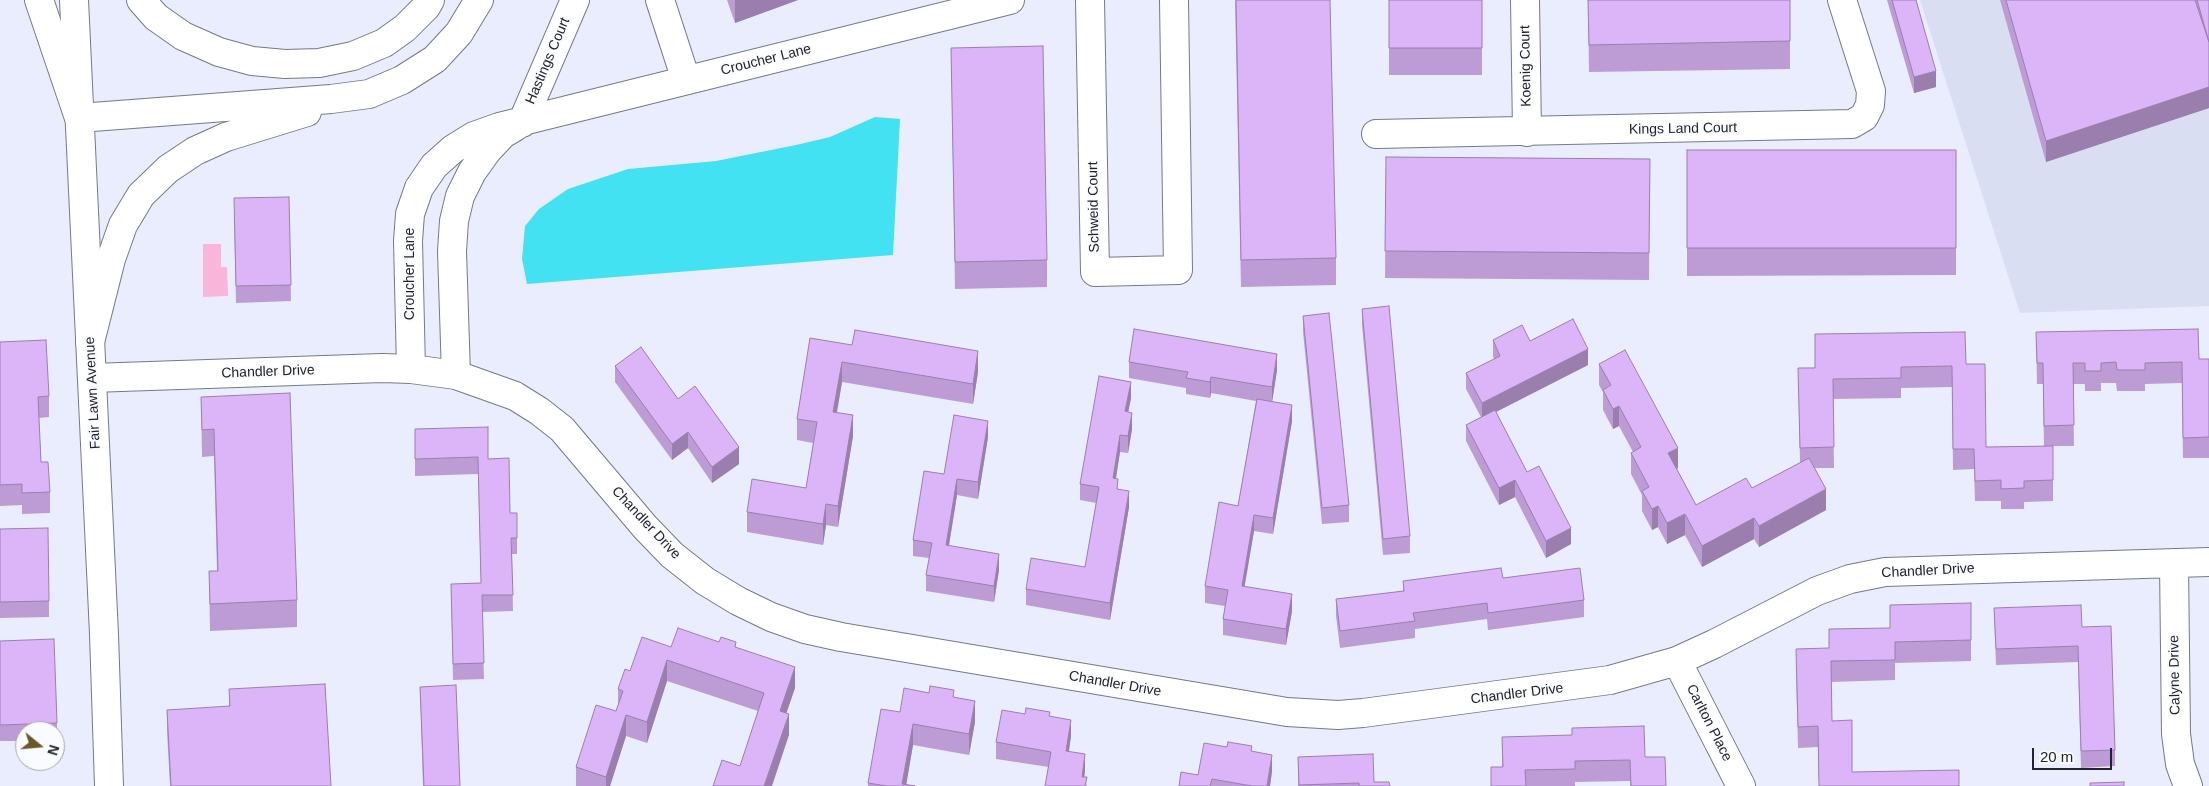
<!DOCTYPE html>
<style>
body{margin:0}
#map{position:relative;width:2209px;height:786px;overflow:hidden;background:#eaedfd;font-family:Arial,sans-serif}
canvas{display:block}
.north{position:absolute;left:15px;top:721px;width:50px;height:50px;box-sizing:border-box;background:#fafbff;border:1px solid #a4a5aa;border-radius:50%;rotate:107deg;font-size:14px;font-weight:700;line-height:20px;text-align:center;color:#22242b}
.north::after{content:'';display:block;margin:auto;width:18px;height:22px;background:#6a5927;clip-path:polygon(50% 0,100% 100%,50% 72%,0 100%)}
.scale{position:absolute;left:2032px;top:748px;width:80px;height:22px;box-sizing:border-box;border:2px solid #22242b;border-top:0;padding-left:6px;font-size:15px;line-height:18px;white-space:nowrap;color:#22242b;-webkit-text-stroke:4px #fafbff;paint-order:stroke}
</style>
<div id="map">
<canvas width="2209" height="786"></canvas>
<div class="north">N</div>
<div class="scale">20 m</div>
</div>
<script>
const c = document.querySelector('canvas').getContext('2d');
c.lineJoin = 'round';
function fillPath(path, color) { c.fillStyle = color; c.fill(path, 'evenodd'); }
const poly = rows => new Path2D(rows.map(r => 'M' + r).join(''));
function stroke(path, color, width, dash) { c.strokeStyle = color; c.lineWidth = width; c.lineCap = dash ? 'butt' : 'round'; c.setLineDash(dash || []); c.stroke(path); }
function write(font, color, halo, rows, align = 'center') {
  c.font = font + ' Arial,sans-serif'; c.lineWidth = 4; c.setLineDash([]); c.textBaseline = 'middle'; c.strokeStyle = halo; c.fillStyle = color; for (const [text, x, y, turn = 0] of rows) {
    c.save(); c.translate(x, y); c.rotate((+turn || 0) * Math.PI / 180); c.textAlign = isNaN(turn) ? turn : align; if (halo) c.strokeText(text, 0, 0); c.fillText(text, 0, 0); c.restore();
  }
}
fillPath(poly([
 [1920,0,2209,0,2209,306,2020,313]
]), '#d9def3');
fillPath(poly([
 [203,244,221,244,221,267,227,267,228,296,203,297]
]), '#fab5da');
fillPath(poly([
 [875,117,900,119,893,255,527,284,522,259,525,226,539,209,568,189,628,169,716,161,796,145,830,137]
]), '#42e2f3');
const minor = poly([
 [660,0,686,80],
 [1090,0,1095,272,1178,270,1174,0],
 [1525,0,1527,132],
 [522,123,575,0],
 [1376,134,1852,124,1864,117,1870,105,1871,91,1842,0],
 [411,369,408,241,410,214,419,188,434,166,453,149,474,136,499,127,1010,0],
 [456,375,452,251,454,221,460,196,472,172,487,151,503,134,515,127],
 [92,378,382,368,411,369,456,375,515,396,539,411,562,429,645,527,672,555,705,581,738,601,771,617,805,629,841,637,1287,712,1338,715,1363,713,1610,680,1677,661,1714,644,1817,591,1850,579,1885,572,2209,562],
 [2174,563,2176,734,2180,764,2188,786],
 [1677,661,1741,786]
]);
const major = poly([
 [74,0,104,634,109,786]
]);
const highway = poly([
 [39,0,79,118,331,99,369,94,402,80,435,59,459,33,479,0],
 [141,0,156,17,183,36,219,52,252,61,285,64,319,63,353,56,384,43,405,28,426,7,430,0],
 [90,342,111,259,123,225,141,195,168,169,195,151,226,137,307,112]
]);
stroke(minor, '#75798a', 30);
stroke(major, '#75798a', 30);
stroke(highway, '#75798a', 30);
stroke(minor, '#fff', 28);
stroke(major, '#fff', 28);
stroke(highway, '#fff', 28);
fillPath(poly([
 [727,0,798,0,735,23],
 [1235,0,1336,258,1336,285,1241,287],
 [1389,0,1482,0,1482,75,1389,75],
 [1588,0,1790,0,1790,69,1589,72],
 [1887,0,1916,0,1936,87,1914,93],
 [2000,0,2209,0,2209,108,2046,162],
 [951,48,1047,260,1047,287,955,289],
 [1687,150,1956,150,1956,275,1687,276],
 [1386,157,1650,159,1649,280,1385,278],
 [289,197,291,301,236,303,234,214],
 [1362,309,1410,536,1410,553,1383,555,1362,325],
 [1303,316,1349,505,1349,522,1322,524,1303,332],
 [2036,332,2199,359,2209,359,2209,458,2183,458,2182,383,2145,384,2145,391,2117,391,2116,383,2101,383,2101,391,2085,391,2085,384,2073,384,2074,446,2053,446,2053,501,2024,502,2024,509,2001,509,2001,501,1975,501,1974,469,1953,470,1952,387,1901,388,1901,398,1833,399,1834,468,1815,468,1826,510,1759,547,1754,539,1702,567,1685,535,1667,544,1658,527,1652,530,1642,511,1642,495,1631,474,1631,453,1633,452,1619,426,1613,429,1603,410,1603,392,1599,385,1599,364,1678,468,1677,469,1696,505,1752,488,1800,463,1798,368,1966,364,1986,447,2044,446,2043,384,2037,384],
 [810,338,978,372,973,404,842,382,837,413,853,436,838,527,826,525,823,545,747,532,747,512,806,488,813,443,797,440,797,419],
 [1493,340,1530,341,1588,365,1496,412,1527,472,1571,544,1546,558,1515,497,1499,505,1466,441,1466,425,1481,417,1466,389,1466,373,1494,359,1493,356],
 [0,342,49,396,49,417,39,418,41,462,50,492,50,513,22,514,22,505,0,506],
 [1129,362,1277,370,1272,401,1292,421,1273,534,1254,531,1244,586,1292,611,1286,645,1223,635,1223,619,1225,606,1205,603,1205,586,1238,506,1256,401,1211,393,1210,398,1186,394,1186,388,1129,378],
 [615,366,678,399,739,464,712,483,688,448,672,460,615,382],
 [201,397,297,600,297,627,210,631,209,571,217,571,214,456,202,457],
 [1131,398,1128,412,1132,429,1128,453,1120,452,1116,479,1118,489,1129,507,1110,620,1026,605,1026,589,1085,567,1096,503,1080,500,1080,484],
 [415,429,488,459,510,513,517,513,517,554,512,554,513,611,482,612,484,679,453,680,451,584,481,583,478,474,415,476],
 [988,437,978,499,957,495,949,546,999,570,994,602,926,591,926,575,929,558,913,556,913,540,944,474],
 [0,529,49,601,49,617,0,618],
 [1503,578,1584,600,1584,617,1488,630,1487,619,1415,629,1415,638,1340,648,1336,616,1336,599,1403,591,1403,581],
 [1994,608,2082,627,2115,750,2115,766,2081,768,2078,662,1996,665],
 [1829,629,1971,640,1971,661,1895,663,1895,680,1831,682,1832,721,1852,772,1959,786,1819,786,1818,747,1798,748,1796,670,1829,648],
 [0,641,57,723,57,739,55,740,55,731,25,731,25,741,0,741],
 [671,647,736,647,795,688,786,713,789,735,740,766,758,711,667,681,647,743,626,736,610,786,576,786,576,767,616,711,618,705,618,689,630,671],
 [420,687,460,786,423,786],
 [229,689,331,786,170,786,167,731,167,710,229,707],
 [954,698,975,722,969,755,913,745,906,784,915,786,868,786,868,783,900,712],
 [1050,716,1071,736,1069,752,1085,771,1084,777,1087,786,1049,767,996,759,996,742],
 [1502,737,1645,757,1666,786,1630,786,1630,781,1575,782,1575,786,1491,786,1491,767,1502,767],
 [1252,751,1272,771,1270,786,1179,786,1198,775],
 [1298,757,1374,782,1390,786,1298,786]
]), '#bd9cd6');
fillPath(poly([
 [735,0,798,0,735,23],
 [1936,71,1936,87,1914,93,1914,77],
 [2209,87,2209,108,2046,162,2046,141],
 [1588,349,1588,365,1482,419,1482,403],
 [978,351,978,372,973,404,973,384],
 [1277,354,1277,370,1272,403,1272,387],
 [842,362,842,382,833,433,833,412],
 [1211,377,1211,393,1210,398,1210,382],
 [1131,382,1131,398,1125,428,1125,411],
 [1292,405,1292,421,1273,534,1273,518],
 [1619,406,1619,426,1613,429,1613,409],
 [1132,413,1132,429,1128,453,1128,436],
 [853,415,853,436,838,527,838,506],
 [988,421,988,437,978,499,978,482],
 [688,432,688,448,672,460,672,444],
 [1120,435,1120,452,1113,495,1113,478],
 [739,447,739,464,712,483,712,467],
 [1678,448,1678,468,1668,474,1668,453],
 [957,479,957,495,946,562,946,545],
 [1515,480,1515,497,1499,505,1499,488],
 [1826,489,1826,510,1759,547,1759,526],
 [1129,491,1129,507,1110,620,1110,603],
 [826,504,826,525,823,545,823,524],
 [1658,506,1658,527,1652,530,1652,509],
 [1685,514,1685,535,1667,544,1667,523],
 [1254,515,1254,531,1242,602,1242,586],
 [1754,518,1754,539,1702,567,1702,546],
 [1571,528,1571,544,1546,558,1546,541],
 [999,554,999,570,994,602,994,586],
 [1292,594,1292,611,1286,645,1286,629],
 [667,660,667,681,647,743,647,722],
 [795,667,795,688,780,732,780,711],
 [975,701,975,722,969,755,969,734],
 [789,714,789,735,772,786,764,786],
 [626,715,626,736,610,786,606,786,606,777],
 [1071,720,1071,736,1066,768,1066,751],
 [913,724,913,745,906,786,902,786],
 [1085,754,1085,771,1083,786,1082,777],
 [1272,755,1272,771,1270,786,1267,786]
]), '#9a7fae');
const building = poly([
 [1236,0,1330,0,1336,258,1241,260,1236,0],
 [1389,0,1482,0,1482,48,1389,48,1389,0],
 [1588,0,1790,0,1790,41,1589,45,1588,0],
 [1892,0,1916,0,1936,71,1914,77,1892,0],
 [2006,0,2195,0,2209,42,2197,0,2209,0,2209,87,2046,141,2006,0],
 [1043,46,1047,260,955,262,951,48,1043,46],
 [1687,150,1956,150,1956,248,1687,248,1687,150],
 [1386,157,1650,159,1649,253,1385,251,1386,157],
 [289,197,291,285,236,286,234,198,289,197],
 [1389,306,1410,536,1383,539,1362,309,1389,306],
 [1329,313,1349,505,1322,508,1303,316,1329,313],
 [1573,319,1588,349,1482,403,1466,373,1500,356,1493,340,1522,325,1530,341,1573,319],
 [1134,329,1277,354,1272,387,1211,377,1210,382,1186,378,1188,372,1129,362,1134,329],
 [2198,329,2199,359,2209,359,2209,437,2183,438,2182,362,2145,363,2145,370,2117,370,2116,362,2101,363,2101,371,2085,371,2085,363,2073,363,2074,425,2044,426,2043,363,2037,363,2036,332,2198,329],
 [855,330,978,351,973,384,842,362,833,412,853,415,838,506,826,504,823,524,747,512,752,479,806,488,817,422,797,419,810,338,852,345,855,330],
 [1965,332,1966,364,1985,364,1986,447,2053,446,2053,480,2024,481,2024,488,2001,489,2001,480,1975,481,1974,449,1953,449,1952,366,1901,367,1901,378,1833,379,1834,447,1800,448,1798,368,1815,368,1815,334,1965,332],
 [46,340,49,396,38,397,41,462,48,462,50,492,22,493,22,484,0,485,0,342,46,340],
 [641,347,678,399,695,386,739,447,712,467,688,432,672,444,615,366,641,347],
 [1625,350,1678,448,1668,453,1696,505,1746,478,1752,488,1809,458,1826,489,1759,526,1754,518,1702,546,1685,514,1667,523,1658,506,1652,509,1642,491,1649,487,1631,453,1641,447,1619,406,1613,409,1603,390,1611,385,1599,364,1625,350],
 [1099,376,1131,382,1125,411,1132,413,1128,436,1120,435,1113,478,1118,479,1117,489,1129,491,1110,603,1026,589,1031,558,1085,567,1099,487,1080,484,1099,376],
 [290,393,297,600,210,604,209,571,218,571,214,429,202,430,201,397,290,393],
 [1257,399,1292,405,1273,518,1254,515,1242,586,1292,594,1286,629,1223,619,1228,590,1205,586,1219,502,1238,506,1257,399],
 [1495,410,1527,472,1539,466,1571,528,1546,541,1515,480,1499,488,1466,425,1495,410],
 [954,415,988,421,978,482,957,479,946,545,999,554,994,586,926,575,932,543,913,540,924,471,944,474,954,415],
 [488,427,488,459,509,458,510,513,517,513,517,538,511,538,513,595,482,595,484,663,453,664,451,584,481,583,478,457,415,459,415,429,488,427],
 [48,528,49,601,0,602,0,529,48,528],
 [1501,568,1503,578,1580,568,1584,600,1488,613,1487,603,1413,613,1415,621,1340,631,1336,599,1404,591,1403,581,1501,568],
 [1971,603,1971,640,1895,642,1895,660,1831,661,1832,721,1852,720,1852,772,1959,770,1959,786,1819,786,1818,726,1798,727,1796,649,1829,648,1829,629,1890,628,1890,605,1971,603],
 [2081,605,2082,627,2111,626,2115,750,2081,751,2078,646,1996,649,1994,608,2081,605],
 [678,628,719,642,721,637,736,642,735,647,795,667,780,711,789,714,764,786,713,786,722,760,740,766,764,693,667,660,647,722,626,715,606,777,576,767,596,705,616,711,623,691,618,689,625,669,630,671,642,637,671,647,678,628],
 [54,639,57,723,0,725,0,641,54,639],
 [325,684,331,786,171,786,167,710,230,706,229,689,325,684],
 [456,685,460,786,424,786,420,687,456,685],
 [930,686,954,690,953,697,975,701,969,734,913,724,902,784,915,786,887,786,868,783,881,709,900,712,904,688,929,693,930,686],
 [1026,708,1050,712,1049,716,1071,720,1066,751,1085,754,1082,777,1087,777,1085,786,1045,786,1051,752,996,742,1002,710,1025,714,1026,708],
 [1644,726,1645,757,1665,757,1666,786,1631,786,1630,760,1575,761,1575,769,1525,770,1526,786,1491,786,1491,767,1503,767,1502,737,1572,735,1572,728,1644,726],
 [1228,742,1252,746,1251,751,1272,755,1267,786,1252,786,1212,779,1210,786,1179,786,1181,772,1198,775,1204,743,1227,747,1228,742],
 [1373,754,1374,782,1389,782,1390,786,1359,786,1359,783,1299,785,1298,757,1373,754],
 [2124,782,2124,786,2090,786,2090,783,2124,782]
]);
fillPath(building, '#dcb5f9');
stroke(building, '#9a7fae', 1);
write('14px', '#22242b', '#fafbff', [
 ["Croucher Lane",766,60,-14],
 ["Hastings Court",548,61,-67],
 ["Koenig Court",1526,66,-91],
 ["Kings Land Court",1683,129,-1],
 ["Schweid Court",1094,207,-91],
 ["Croucher Lane",410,274,-90],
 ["Chandler Drive",268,372,-2],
 ["Fair Lawn Avenue",93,393,-93],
 ["Chandler Drive",646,523,47],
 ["Chandler Drive",1928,571,-3],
 ["Calyne Drive",2175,675,-91],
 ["Chandler Drive",1115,684,10],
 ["Chandler Drive",1517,694,-7],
 ["Carlton Place",1709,723,63]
]);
</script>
